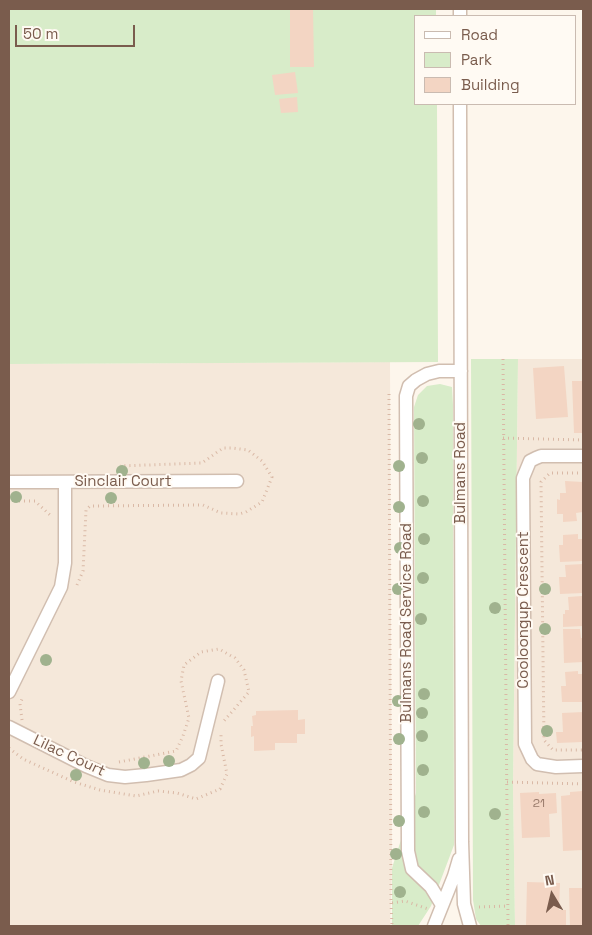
<!DOCTYPE html>
<style>
body{margin:0}
#map{position:relative;width:592px;height:935px;overflow:hidden;background:#fdf6ec;font-family:"Space Grotesk",sans-serif}
canvas{display:block}
.frame{position:absolute;inset:0;border:10px solid #7a5c4d;pointer-events:none}
.legend{position:absolute;left:414px;top:15px;width:162px;height:90px;box-sizing:border-box;background:#fffaf3;border:1px solid #cabbb1;margin:0;padding:6px 9px;list-style:none;font-size:15px;color:#7a5c4d}
.legend li{display:flex;align-items:center;gap:10px;height:25px}
.legend b{width:25px;border:1px solid #cabbb1}
.north{position:absolute;left:527px;top:870px;width:50px;height:50px;-webkit-text-stroke:4px #fffaf3;paint-order:stroke;rotate:351deg;font-size:14px;font-weight:700;line-height:20px;text-align:center;color:#7a5c4d}
.north::after{content:'';display:block;margin:auto;width:18px;height:22px;background:#7a5c4d;clip-path:polygon(50% 0,100% 100%,50% 72%,0 100%)}
.scale{position:absolute;left:15px;top:25px;width:120px;height:22px;box-sizing:border-box;border:2px solid #7a5c4d;border-top:0;padding-left:6px;font-size:15px;line-height:18px;white-space:nowrap;color:#7a5c4d;-webkit-text-stroke:4px #fffaf3;paint-order:stroke}
</style>
<div id="map">
<canvas width="592" height="935"></canvas>
<div class="frame"></div>
<ul class="legend">
<li><b style="height:6px;background:#fff"></b>Road</li>
<li><b style="height:14px;background:#d8ecc9"></b>Park</li>
<li><b style="height:14px;background:#f3d5c3"></b>Building</li>
</ul>
<div class="north">N</div>
<div class="scale">50 m</div>
</div>
<script>
const c = document.querySelector('canvas').getContext('2d');
c.lineJoin = 'round';
function fillPath(path, color) { c.fillStyle = color; c.fill(path, 'evenodd'); }
const poly = rows => new Path2D(rows.map(r => 'M' + r).join(''));
function stroke(path, color, width, dash) { c.strokeStyle = color; c.lineWidth = width; c.lineCap = dash ? 'butt' : 'round'; c.setLineDash(dash || []); c.stroke(path); }
function write(font, color, halo, rows, align = 'center') {
  c.font = font + ' "Space Grotesk",sans-serif'; c.lineWidth = 4; c.setLineDash([]); c.textBaseline = 'middle'; c.strokeStyle = halo; c.fillStyle = color; for (const [text, x, y, turn = 0] of rows) {
    c.save(); c.translate(x, y); c.rotate((+turn || 0) * Math.PI / 180); c.textAlign = isNaN(turn) ? turn : align; if (halo) c.strokeText(text, 0, 0); c.fillText(text, 0, 0); c.restore();
  }
}
fillPath(poly([
 [518,359,583,359,583,926,515,926,513,785],
 [390,362,392,868,390,926,9,926,9,364]
]), '#f5e8da');
fillPath(poly([
 [9,9,436,9,436,16,416,16,416,104,437,104,438,362,9,364],
 [471,359,518,359,513,785,515,926,481,926,476,919,473,900],
 [440,384,452,387,453,405,454,845,431,906,418,926,392,926,392,868,416,793,414,407,418,395,427,386]
]), '#d8ecc9');
fillPath(poly([
 [290,9,313,9,314,67,290,67],
 [295,72,298,93,275,95,272,75],
 [297,97,298,112,281,113,279,99],
 [564,366,568,417,536,419,533,368],
 [572,381,583,381,583,433,574,433],
 [565,481,583,482,583,512,576,513,577,521,563,522,563,514,557,514,557,499,560,500,560,493,566,493],
 [578,534,578,539,583,539,583,561,560,562,559,545,563,545,563,535],
 [583,564,583,593,560,594,559,577,566,577,565,565],
 [582,596,583,626,563,627,563,614,565,614,565,610,569,610,568,597],
 [563,629,580,629,581,638,583,638,583,662,564,663],
 [578,671,578,674,583,674,583,702,562,702,561,686,566,686,565,672],
 [298,710,298,720,305,719,305,734,297,734,297,743,275,743,275,750,254,751,254,736,251,737,251,726,253,726,252,716,256,715,256,711],
 [583,712,583,742,557,743,556,732,563,732,562,713],
 [583,791,583,850,563,851,561,796,570,795,570,792],
 [539,792,539,794,556,793,557,813,549,814,550,837,522,838,520,793],
 [527,882,560,883,559,910,566,910,566,926,526,926],
 [569,888,583,888,583,926,570,926]
]), '#f3d5c3');
const street = poly([
 [460,9,460,16],
 [460,104,462,842,464,904,470,926],
 [583,456,541,456,536,458,530,461,523,478,525,744,532,759,537,764,556,767,583,766],
 [9,482,237,481],
 [9,692,61,587,65,563,65,482],
 [9,727,86,766,108,775,125,777,146,775,181,770,191,765,199,758,218,681],
 [442,905,431,887,412,869,408,851,406,396,409,386,416,380,427,374,439,371,461,371],
 [434,926,454,876,459,859]
]);
stroke(street, '#d1beb0', 15);
stroke(poly([
 [503,359,508,926],
 [389,394,391,903,405,901,428,909],
 [503,438,583,440],
 [583,473,550,473,541,482,544,740,553,750,583,750],
 [9,501,35,501,50,515,50,518],
 [77,585,83,571,86,510,90,506,203,505,221,513,239,514,246,512,262,502,272,477,262,461,248,450,232,448,223,448,202,463,120,466],
 [22,720,20,704,22,699],
 [9,748,23,759,74,782,100,790,136,796,158,791,177,793,196,799,220,789,227,774,221,744,221,733],
 [119,762,176,751,183,736,189,718,181,681,184,665,201,652,219,649,235,658,244,670,249,692,223,722],
 [507,782,583,784],
 [391,903,392,926],
 [479,907,508,906]
]), '#d9b8a5', 3, [1, 4]);
stroke(street, '#fff', 12);
c.fillStyle = '#a0b28e';
for (const [x, y] of [
 [419,424],
 [422,458],
 [399,466],
 [122,471],
 [16,497],
 [111,498],
 [423,501],
 [399,507],
 [424,539],
 [400,548],
 [423,578],
 [398,589],
 [545,589],
 [495,608],
 [421,619],
 [545,629],
 [46,660],
 [424,694],
 [398,701],
 [422,713],
 [547,731],
 [422,736],
 [399,739],
 [169,761],
 [144,763],
 [423,770],
 [76,775],
 [424,812],
 [495,814],
 [399,821],
 [396,854],
 [400,892]
]) { c.beginPath(); c.arc(x, y, 6, 0, 2 * Math.PI); c.fill(); }
write('12px', '#987a6a', null, [
 ["21",539,804]
]);
write('15px', '#7a5c4d', '#fffaf3', [
 ["Bulmans Road",461,473,-90],
 ["Sinclair Court",123,482],
 ["Cooloongup Crescent",524,610,-90],
 ["Bulmans Road Service Road",407,623,-90],
 ["Lilac Court",69,756,25]
]);
</script>
